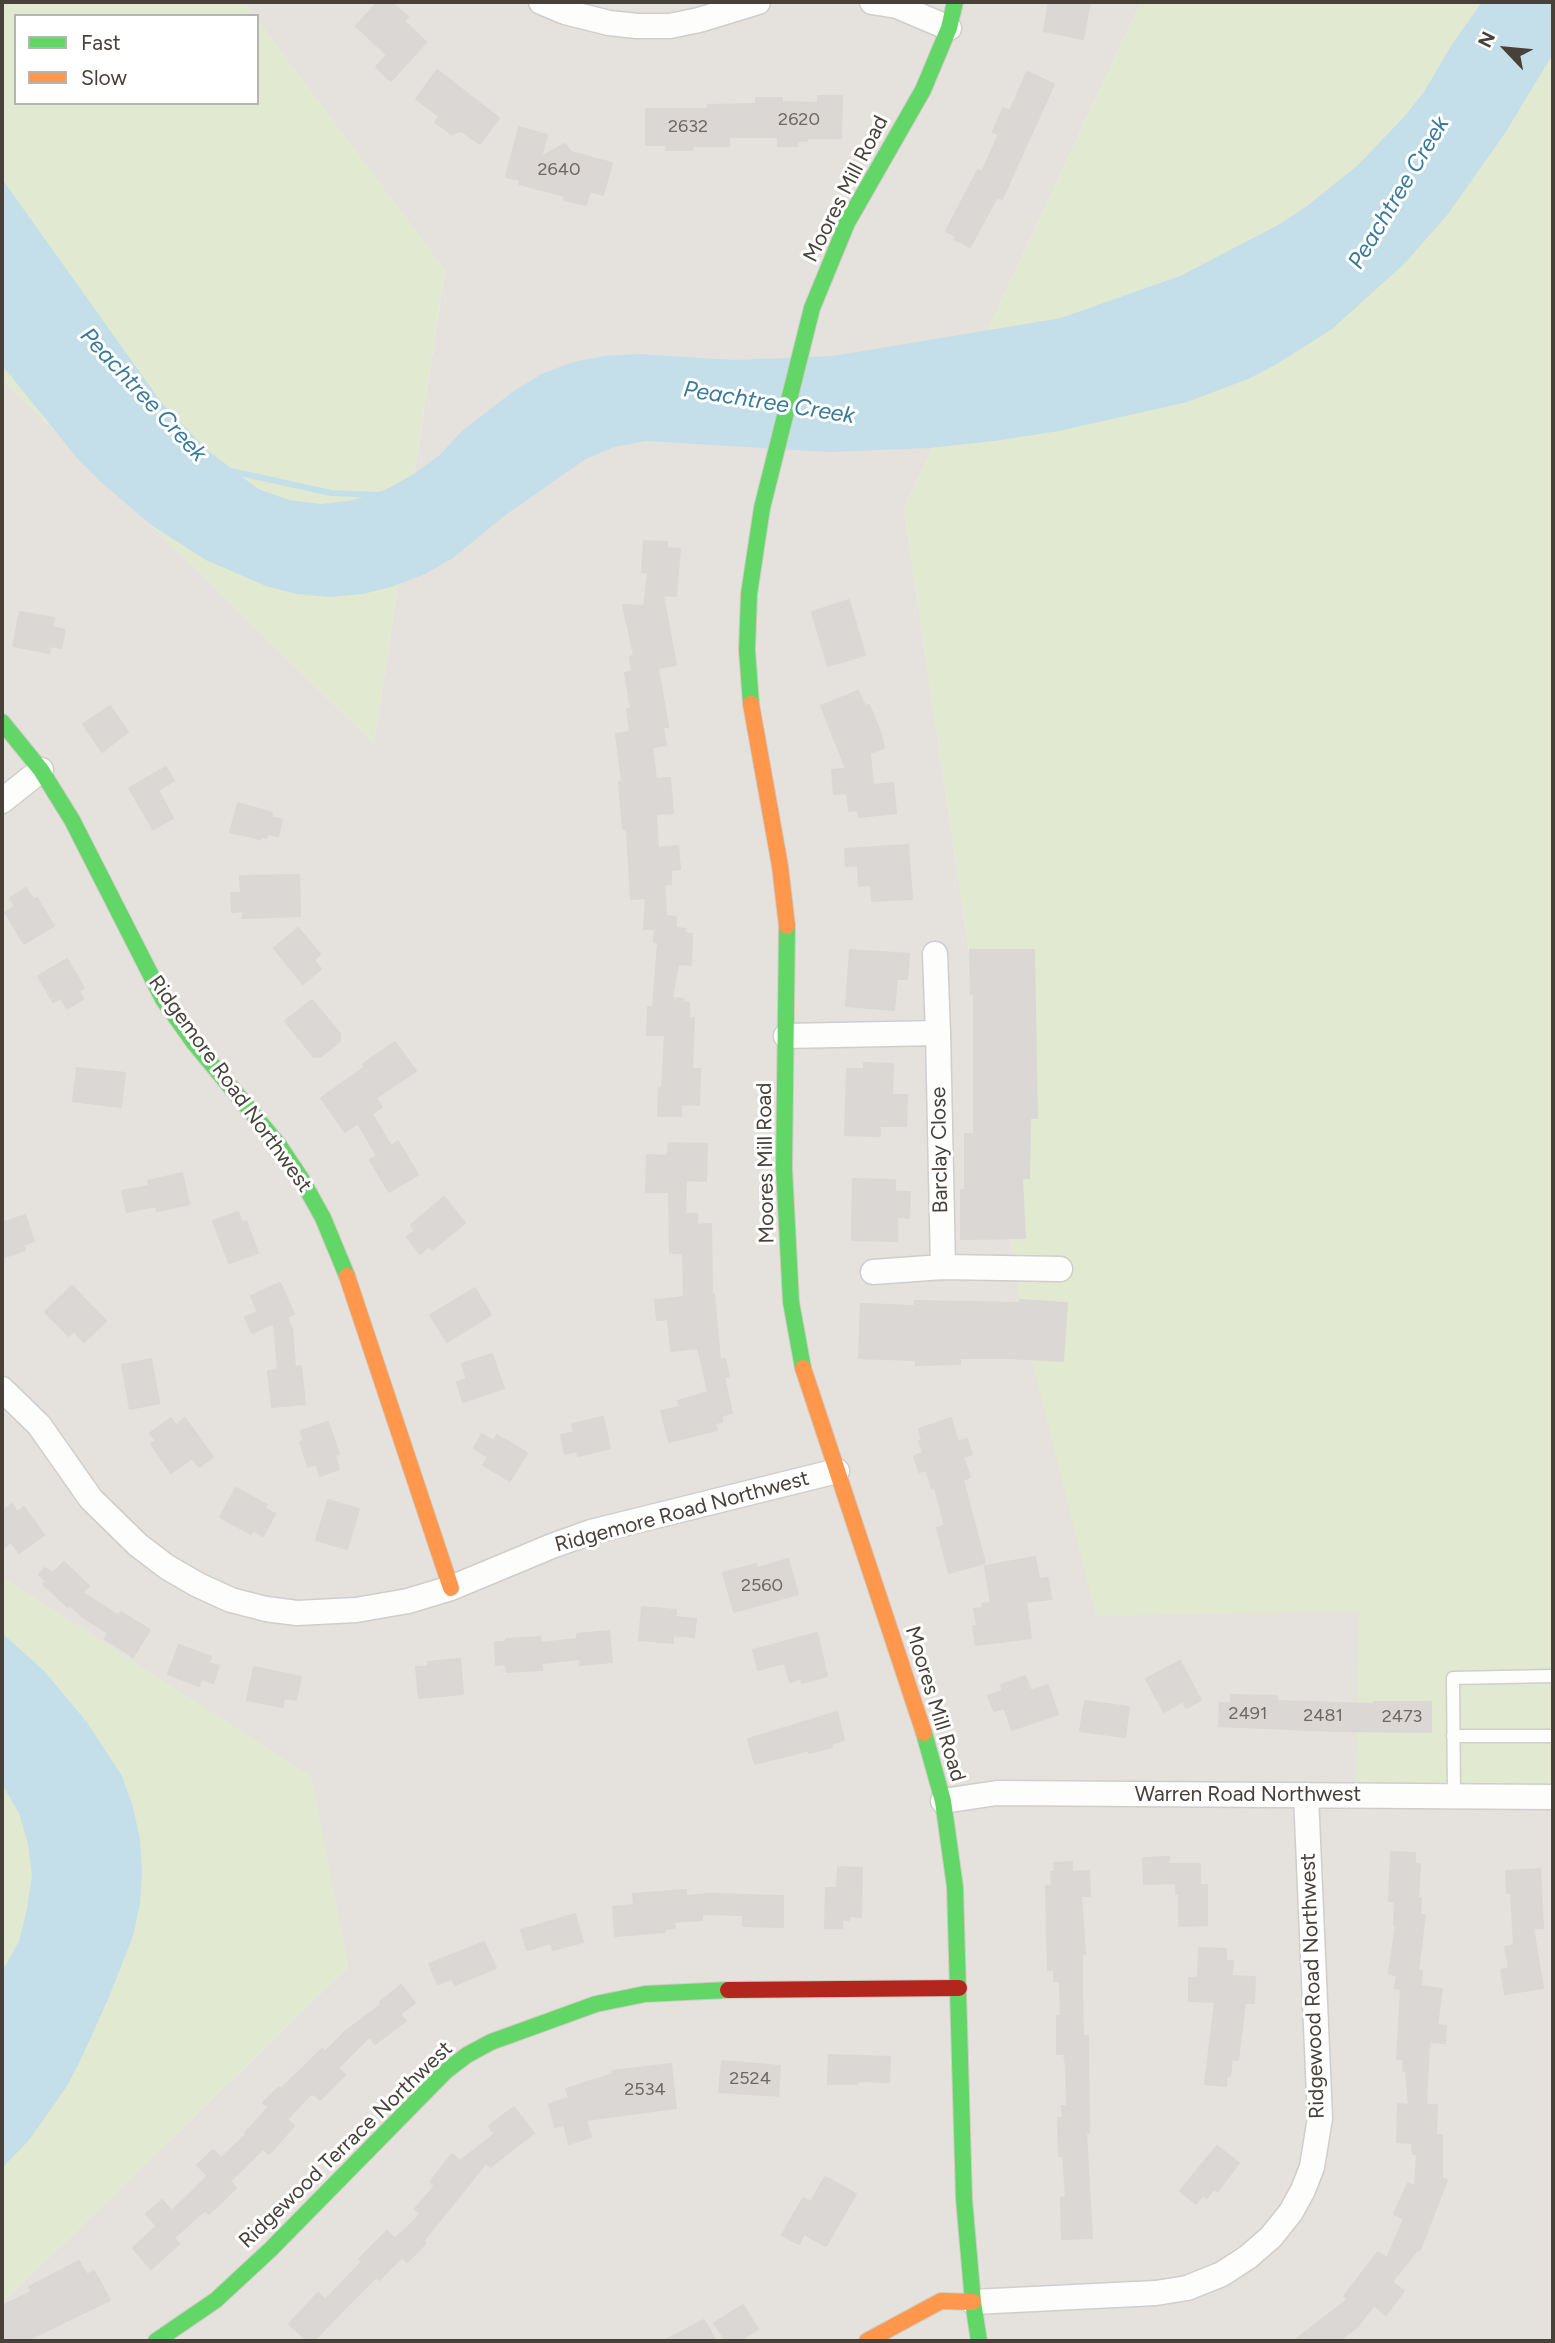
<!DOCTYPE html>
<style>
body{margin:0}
#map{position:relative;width:1555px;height:2343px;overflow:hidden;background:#f2f0ee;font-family:Figtree,sans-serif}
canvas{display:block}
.frame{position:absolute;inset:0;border:4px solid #48413a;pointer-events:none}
.legend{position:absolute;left:14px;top:14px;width:245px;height:91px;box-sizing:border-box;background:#fff;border:2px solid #b6b3b0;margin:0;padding:9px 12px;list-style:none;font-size:21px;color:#48413a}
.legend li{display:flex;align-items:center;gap:14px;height:35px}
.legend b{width:35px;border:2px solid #b6b3b0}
.north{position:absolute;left:1471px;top:14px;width:70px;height:70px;-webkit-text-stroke:5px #fff;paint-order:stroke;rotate:296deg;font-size:19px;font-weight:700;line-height:28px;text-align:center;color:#48413a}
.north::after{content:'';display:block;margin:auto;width:24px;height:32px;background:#48413a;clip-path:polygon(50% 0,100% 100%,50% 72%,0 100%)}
</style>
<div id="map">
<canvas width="1555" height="2343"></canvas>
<div class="frame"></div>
<ul class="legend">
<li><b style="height:9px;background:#63d668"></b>Fast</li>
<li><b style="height:9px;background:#ff974d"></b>Slow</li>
</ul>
<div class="north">N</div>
</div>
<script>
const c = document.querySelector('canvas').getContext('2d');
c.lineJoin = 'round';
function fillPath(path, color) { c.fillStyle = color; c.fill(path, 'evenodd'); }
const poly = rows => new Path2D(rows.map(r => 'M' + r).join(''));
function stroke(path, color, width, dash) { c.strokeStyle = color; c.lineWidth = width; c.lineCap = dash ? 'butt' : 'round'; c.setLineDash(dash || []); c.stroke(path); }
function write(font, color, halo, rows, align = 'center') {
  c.font = font + ' Figtree,sans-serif'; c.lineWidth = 6; c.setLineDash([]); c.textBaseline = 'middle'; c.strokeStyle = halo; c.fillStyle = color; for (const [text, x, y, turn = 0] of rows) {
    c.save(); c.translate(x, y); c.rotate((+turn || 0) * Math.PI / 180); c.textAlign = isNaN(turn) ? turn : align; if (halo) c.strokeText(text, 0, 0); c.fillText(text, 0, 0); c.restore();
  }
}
fillPath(poly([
 [244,2,1141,2,904,509,1025,1332,1359,1611,1553,1790,1553,2341,2,2341,2,2303,348,1967,311,1777,2,1577,2,379,374,744,445,270,257,20,257,16,254,16]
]), '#e5e1dc');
fillPath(poly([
 [2,2,244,2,254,16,16,16,16,103,257,103,257,20,445,269,374,744,2,379],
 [1141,2,1553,2,1553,1790,1356,1792,1359,1611,1096,1616,1025,1332,904,509],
 [2,1577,312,1777,348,1967,2,2303]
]), '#e2e9d1');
fillPath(poly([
 [1482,2,1553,2,1553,54,1505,133,1448,214,1405,263,1332,329,1277,364,1248,379,1187,402,1059,431,994,441,929,448,831,452,646,441,614,447,584,460,504,516,453,558,425,574,394,586,363,594,330,597,297,594,266,586,206,560,151,525,101,482,78,459,2,365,2,179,161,402,206,449,258,489,289,500,321,504,354,500,385,490,414,474,440,455,462,431,514,391,542,374,573,362,605,356,637,354,735,360,833,356,1061,318,1180,276,1280,224,1307,206,1358,165,1404,117,1424,92,1451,46],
 [2,1633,44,1671,86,1721,122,1776,133,1807,140,1839,142,1872,140,1904,133,1936,109,1997,82,2057,67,2086,29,2140,2,2168,2,1972,19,1941,27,1909,32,1876,28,1844,19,1813,2,1784]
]), '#c4deea');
stroke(poly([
 [231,471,331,493,376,495]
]), '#c4deea', 6);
const building = poly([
 [378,2,391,2,408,17,404,21,426,42,391,81,376,67,387,55,356,26,378,2],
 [1049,2,1090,2,1083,39,1044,31,1049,2],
 [437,70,499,118,480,144,461,131,451,134,435,122,439,116,416,99,437,70],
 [1027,72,1054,84,1002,199,997,197,970,247,955,239,956,236,946,231,978,170,982,172,999,134,993,132,1003,108,1010,111,1027,72],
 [818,96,842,96,841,138,807,138,807,141,797,141,797,146,778,146,778,137,729,137,729,146,692,146,692,150,666,150,667,145,646,145,646,109,708,109,708,105,756,104,756,98,782,98,782,102,818,103,818,96],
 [519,127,547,135,541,157,565,144,571,152,612,163,603,195,590,191,586,205,564,200,565,196,519,184,520,180,506,177,519,127],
 [644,541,667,542,667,548,680,549,676,596,663,595,676,665,658,668,668,727,663,727,666,745,652,747,656,779,670,778,673,813,656,814,658,848,678,846,680,869,671,870,671,884,664,885,666,916,676,917,676,928,685,929,684,933,692,934,691,965,678,964,672,998,683,999,683,1002,689,1003,689,1018,694,1018,692,1069,700,1069,699,1105,681,1104,681,1116,658,1116,659,1088,662,1089,665,1035,647,1035,648,1007,653,1007,658,943,654,942,655,929,644,929,646,898,631,899,627,829,623,829,619,782,622,782,616,734,630,732,627,709,631,709,625,673,632,671,630,657,634,655,623,605,644,606,648,573,642,572,644,541],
 [849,600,865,655,828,666,812,612,849,600],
 [20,612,54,618,52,627,65,630,61,648,51,646,49,653,13,646,20,612],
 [858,691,865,706,869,705,881,734,884,748,870,753,873,785,893,783,896,813,859,817,858,810,849,811,847,793,834,794,832,770,846,769,821,706,858,691],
 [110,706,128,732,102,752,83,724,110,706],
 [166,767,174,781,158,790,173,818,153,829,129,788,166,767],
 [238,803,272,813,271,817,282,820,278,836,268,834,266,838,260,836,260,839,230,832,238,803],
 [908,845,912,899,872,901,871,885,859,886,858,865,846,866,845,849,908,845],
 [299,875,300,916,243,918,243,911,232,912,231,893,241,893,240,876,299,875],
 [26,888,34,900,37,898,54,926,24,944,5,912,15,907,10,898,26,888],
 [298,928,320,954,314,960,321,969,303,984,274,948,298,928],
 [850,950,909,954,907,979,897,979,894,1010,846,1006,850,950],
 [970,950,1034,950,1037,1118,1030,1118,1029,1178,1022,1178,1025,1238,961,1239,961,1190,965,1190,965,1134,974,1134,974,994,971,994,970,950],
 [67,959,84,988,79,991,83,999,67,1009,61,998,53,1002,38,976,67,959],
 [312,1000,340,1034,340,1041,320,1057,314,1057,285,1021,312,1000],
 [395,1042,416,1071,376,1098,382,1107,372,1114,391,1146,398,1141,418,1175,389,1192,370,1160,377,1156,358,1123,345,1132,321,1098,365,1067,363,1064,395,1042],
 [864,1063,893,1064,892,1095,907,1095,906,1126,880,1126,880,1136,845,1135,847,1069,864,1069,864,1063],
 [77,1068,125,1073,121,1107,73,1101,77,1068],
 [669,1143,707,1144,706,1181,686,1180,685,1214,697,1214,697,1225,711,1224,712,1295,714,1294,720,1360,725,1359,729,1376,724,1377,732,1413,721,1416,722,1422,715,1423,717,1430,669,1442,661,1411,680,1407,678,1401,708,1392,698,1348,671,1351,668,1319,657,1320,655,1300,684,1297,683,1253,670,1253,669,1192,646,1192,647,1155,668,1156,669,1143],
 [182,1173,189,1204,157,1211,156,1206,127,1212,122,1191,150,1186,148,1181,182,1173],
 [853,1179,895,1180,895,1192,910,1192,909,1218,897,1217,897,1241,852,1240,853,1179],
 [444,1197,465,1223,432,1250,429,1246,420,1254,407,1237,415,1231,411,1225,444,1197],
 [238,1212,242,1223,246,1221,258,1253,229,1263,213,1221,238,1212],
 [25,1215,34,1241,23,1245,25,1250,2,1258,2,1223,25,1215],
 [280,1283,294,1314,287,1317,292,1329,295,1367,301,1366,305,1404,272,1407,268,1371,278,1370,274,1323,252,1333,245,1317,258,1312,251,1296,280,1283],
 [72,1286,106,1321,84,1342,74,1331,69,1336,45,1312,72,1286],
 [475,1288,491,1315,447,1342,430,1315,475,1288],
 [1020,1300,1067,1303,1063,1361,1009,1358,960,1358,960,1364,916,1365,916,1360,859,1358,861,1304,915,1306,915,1301,1020,1303,1020,1300],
 [492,1354,504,1388,463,1402,457,1382,467,1379,462,1364,492,1354],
 [151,1359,159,1403,130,1409,122,1365,151,1359],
 [603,1417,610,1448,578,1456,577,1451,565,1454,561,1435,574,1432,572,1424,603,1417],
 [171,1418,176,1425,185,1418,213,1457,199,1467,192,1458,171,1473,151,1444,156,1441,150,1433,171,1418],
 [951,1418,958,1442,967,1439,972,1454,963,1457,970,1477,963,1480,985,1563,949,1573,937,1528,945,1526,935,1487,932,1488,926,1470,919,1472,914,1456,923,1453,919,1441,922,1440,919,1429,951,1418],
 [328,1422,339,1454,335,1455,339,1469,320,1476,316,1464,308,1467,300,1442,304,1441,301,1431,328,1422],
 [482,1434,494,1441,497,1435,527,1453,510,1481,483,1465,488,1457,474,1448,482,1434],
 [236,1488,267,1505,264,1508,275,1514,263,1536,253,1530,251,1534,220,1517,236,1488],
 [328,1500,359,1509,347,1549,316,1540,328,1500],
 [12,1504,17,1512,24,1507,44,1535,19,1553,11,1542,2,1549,2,1511,12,1504],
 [1035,1557,1039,1579,1048,1578,1051,1599,1026,1602,1031,1638,976,1645,973,1626,977,1626,974,1609,983,1608,982,1604,991,1603,985,1566,1035,1557],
 [788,1559,798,1594,734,1612,723,1573,756,1564,757,1568,788,1559],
 [64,1562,89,1586,82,1592,119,1616,121,1612,150,1630,133,1657,105,1639,108,1633,84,1618,70,1605,68,1607,43,1584,46,1581,39,1575,45,1568,53,1573,64,1562],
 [642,1607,676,1610,675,1617,696,1619,694,1637,673,1635,673,1643,639,1640,642,1607],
 [609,1631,612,1662,580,1665,580,1659,541,1663,542,1670,507,1672,506,1664,496,1665,495,1642,506,1642,506,1639,540,1637,540,1643,577,1639,577,1634,609,1631],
 [817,1633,827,1676,802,1683,801,1678,790,1682,785,1663,758,1670,753,1650,817,1633],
 [179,1645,211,1657,209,1663,219,1666,213,1683,202,1679,199,1686,168,1674,179,1645],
 [460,1659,463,1694,419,1698,416,1667,428,1667,428,1662,460,1659],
 [1180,1661,1201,1700,1186,1708,1183,1701,1164,1712,1146,1679,1180,1661],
 [254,1667,301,1677,296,1700,284,1698,283,1707,247,1700,254,1667],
 [1025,1676,1031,1691,1048,1685,1058,1714,1012,1730,1004,1708,994,1711,988,1696,1003,1691,1001,1685,1025,1676],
 [1231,1695,1277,1696,1277,1701,1374,1704,1374,1702,1431,1702,1431,1732,1335,1731,1219,1726,1220,1703,1231,1703,1231,1695],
 [1085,1701,1129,1707,1125,1737,1080,1731,1085,1701],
 [837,1712,844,1740,831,1744,832,1747,809,1753,809,1750,755,1764,748,1739,837,1712],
 [1391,1852,1415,1853,1415,1864,1420,1864,1418,1898,1421,1898,1420,1915,1425,1915,1418,1971,1422,1971,1421,1986,1442,1989,1437,2025,1446,2026,1445,2043,1429,2042,1426,2105,1437,2105,1436,2135,1442,2135,1442,2178,1447,2180,1420,2250,1418,2249,1392,2282,1404,2291,1386,2315,1374,2305,1358,2326,1339,2341,1294,2341,1348,2299,1344,2296,1378,2252,1387,2258,1404,2219,1394,2214,1408,2183,1415,2186,1417,2154,1413,2154,1412,2143,1397,2142,1398,2104,1409,2105,1406,2071,1403,2071,1404,2059,1397,2059,1401,1989,1395,1988,1397,1975,1389,1974,1396,1925,1394,1925,1395,1901,1389,1901,1391,1852],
 [1169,1857,1169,1864,1200,1864,1200,1885,1207,1885,1207,1925,1179,1926,1179,1894,1176,1894,1176,1883,1144,1884,1143,1858,1169,1857],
 [1072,1862,1072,1872,1089,1871,1090,1896,1081,1896,1085,1954,1082,1954,1082,1994,1083,2036,1088,2036,1089,2133,1086,2133,1092,2238,1062,2239,1061,2198,1066,2197,1063,2156,1059,2156,1058,2118,1063,2118,1062,2106,1067,2106,1066,2065,1064,2054,1057,2054,1057,2016,1061,2016,1060,1981,1054,1981,1054,1970,1048,1970,1046,1886,1052,1886,1051,1872,1055,1872,1054,1863,1072,1862],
 [838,1867,862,1868,861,1917,849,1916,849,1920,842,1920,842,1928,825,1928,826,1888,837,1888,838,1867],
 [1540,1869,1543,1928,1533,1928,1543,1988,1505,1994,1501,1970,1509,1968,1505,1947,1514,1945,1511,1893,1507,1893,1506,1871,1540,1869],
 [686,1890,686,1896,710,1894,783,1896,783,1927,743,1926,743,1915,702,1914,702,1920,674,1922,675,1928,665,1929,665,1932,615,1936,613,1907,634,1905,633,1894,686,1890],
 [575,1914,583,1942,553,1950,551,1943,527,1950,521,1930,575,1914],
 [484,1942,496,1968,455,1985,452,1979,438,1984,429,1964,484,1942],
 [1199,1948,1226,1949,1226,1961,1233,1961,1232,1976,1255,1977,1254,2003,1245,2003,1238,2060,1232,2059,1230,2076,1227,2076,1226,2086,1205,2084,1215,2002,1189,2001,1189,1978,1198,1978,1199,1948],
 [401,1985,415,2003,400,2014,406,2021,375,2044,370,2036,338,2068,345,2075,320,2100,312,2093,287,2119,294,2126,269,2154,263,2149,230,2181,236,2188,209,2214,205,2210,174,2238,179,2244,151,2269,133,2248,157,2226,146,2214,162,2200,172,2211,208,2176,197,2165,213,2150,221,2158,247,2134,245,2133,269,2107,263,2103,279,2087,281,2089,322,2049,325,2052,346,2031,382,2004,380,2002,401,1985],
 [829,2055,890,2057,889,2082,857,2081,857,2084,828,2084,829,2055],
 [722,2061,780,2066,778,2096,719,2092,722,2061],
 [671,2064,676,2108,586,2120,591,2137,569,2144,564,2124,555,2127,549,2104,569,2098,566,2089,613,2074,613,2071,671,2064],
 [514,2107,534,2133,490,2167,486,2163,423,2241,426,2243,407,2262,402,2257,379,2280,376,2277,313,2341,308,2341,289,2324,318,2293,325,2300,362,2262,359,2259,387,2231,395,2239,421,2214,415,2209,435,2186,430,2182,452,2154,460,2161,495,2134,489,2126,514,2107],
 [1217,2146,1239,2163,1218,2191,1214,2189,1207,2198,1203,2195,1196,2204,1180,2191,1217,2146],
 [825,2177,856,2194,826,2246,804,2234,799,2244,782,2235,803,2198,811,2202,825,2177],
 [79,2261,87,2275,94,2271,110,2300,25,2341,2,2341,2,2306,31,2292,29,2287,79,2261],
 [743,2305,758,2329,739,2341,726,2341,714,2323,743,2305],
 [704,2320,716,2341,664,2341,704,2320]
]);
fillPath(building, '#dad7d5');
stroke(building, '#dad7d4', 2);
const lane = poly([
 [1453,1736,1553,1736],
 [1454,1797,1453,1678,1553,1676]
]);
const street = poly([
 [541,2,565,12,609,23,637,26,670,26,699,20,758,2],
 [872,2,897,6,949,28],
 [2,801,41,770],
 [935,954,938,1033],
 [786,1036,938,1033,943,1267],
 [873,1272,943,1267,1060,1269],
 [2,1389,39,1425,91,1499,138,1545,167,1567,198,1585,231,1600,266,1609,297,1613,356,1610,408,1601,451,1588,552,1546,591,1532,837,1471],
 [943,1801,997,1793,1553,1797],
 [973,2302,1156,2293,1187,2288,1222,2274,1248,2257,1271,2237,1291,2212,1303,2190,1312,2167,1320,2118,1306,1795]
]);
const fast = poly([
 [751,704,747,650,749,594,762,508,812,308,847,223,923,90,949,28,955,2],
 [2,722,41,770,72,820,163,999,195,1044,278,1144,302,1180,323,1218,347,1276],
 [787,926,784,1168,791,1302,803,1368],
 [924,1733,943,1801,955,1887,964,2199,973,2302,979,2341],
 [156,2341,216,2300,271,2249,446,2071,467,2055,491,2042,596,2004,645,1994,728,1990]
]);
const slow = poly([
 [751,704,780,866,787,926],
 [347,1276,451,1588],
 [803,1368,924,1733],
 [867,2341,941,2301,973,2302]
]);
const jam = poly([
 [728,1990,959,1988]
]);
stroke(lane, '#d0cecb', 15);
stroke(street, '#d0cecb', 27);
stroke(fast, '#d0ccc6', 18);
stroke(slow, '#d0ccc6', 18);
stroke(jam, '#d0ccc6', 18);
stroke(lane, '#fdfdfc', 12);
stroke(street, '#fdfdfc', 24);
stroke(fast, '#63d668', 16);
stroke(slow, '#ff974d', 16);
stroke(jam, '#b3261e', 16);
write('18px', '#6e6862', null, [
 ["2620",799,120],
 ["2632",688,127],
 ["2640",559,170],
 ["2560",762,1586],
 ["2491",1248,1714],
 ["2481",1323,1716],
 ["2473",1402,1717],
 ["2524",750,2079],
 ["2534",645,2090]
]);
write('21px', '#48413a', '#fff', [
 ["Moores Mill Road",846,189,-63],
 ["Ridgemore Road Northwest",230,1084,54],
 ["Barclay Close",940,1150,-91],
 ["Moores Mill Road",766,1163,-91],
 ["Ridgemore Road Northwest",682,1512,-15],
 ["Moores Mill Road",935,1704,73],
 ["Warren Road Northwest",1248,1795],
 ["Ridgewood Road Northwest",1313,1986,-92],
 ["Ridgewood Terrace Northwest",346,2145,-44]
]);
write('italic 23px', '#3a7a99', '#fff', [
 ["Peachtree Creek",1399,193,-59],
 ["Peachtree Creek",143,395,47],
 ["Peachtree Creek",769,403,9]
]);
</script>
